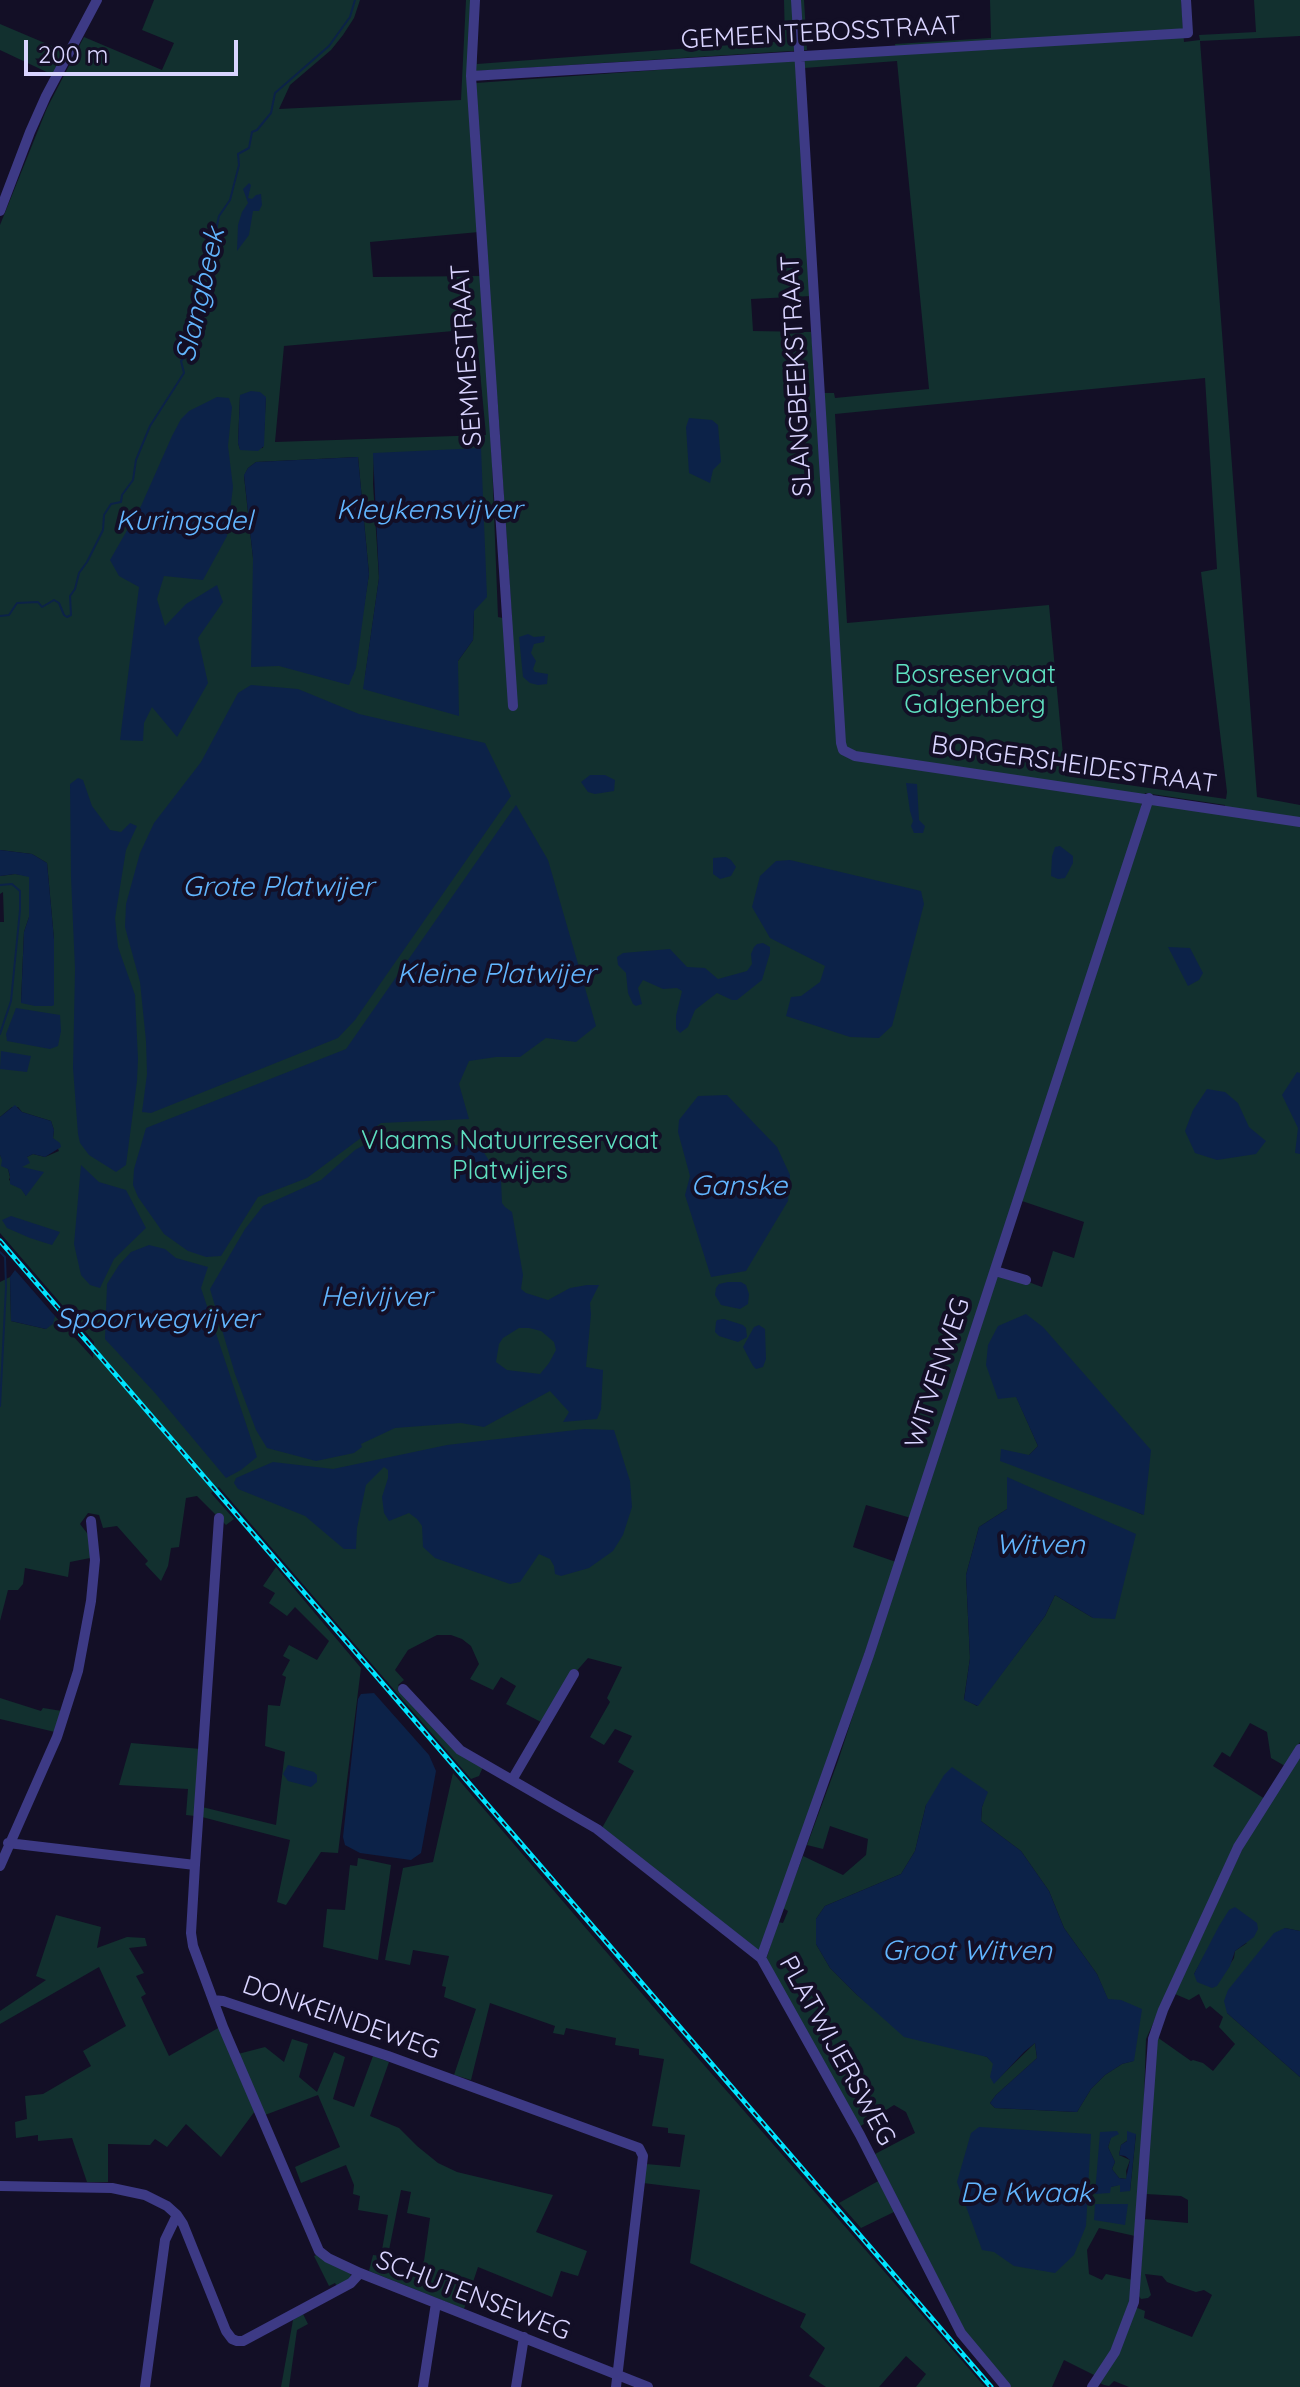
<!DOCTYPE html>
<style>
body{margin:0}
#map{position:relative;width:1300px;height:2387px;overflow:hidden;background:#130f26;font-family:Quicksand,sans-serif}
canvas{display:block}
.scale{position:absolute;left:24px;top:40px;width:214px;height:36px;box-sizing:border-box;border:4px solid #d9d4ff;border-top:0;padding-left:10px;font-size:24px;line-height:28px;white-space:nowrap;color:#d9d4ff;-webkit-text-stroke:6px #130f26;paint-order:stroke}
</style>
<div id="map">
<canvas width="1300" height="2387"></canvas>
<div class="scale">200 m</div>
</div>
<script>
const c = document.querySelector('canvas').getContext('2d');
c.lineJoin = 'round';
function fillPath(path, color) { c.fillStyle = color; c.fill(path, 'evenodd'); }
const poly = rows => new Path2D(rows.map(r => 'M' + r).join(''));
function stroke(path, color, width, dash) { c.strokeStyle = color; c.lineWidth = width; c.lineCap = dash ? 'butt' : 'round'; c.setLineDash(dash || []); c.stroke(path); }
function write(font, color, halo, rows, align = 'center') {
  c.font = font + ' Quicksand,sans-serif'; c.lineWidth = 8; c.setLineDash([]); c.textBaseline = 'middle'; c.strokeStyle = halo; c.fillStyle = color; for (const [text, x, y, turn = 0] of rows) {
    c.save(); c.translate(x, y); c.rotate((+turn || 0) * Math.PI / 180); c.textAlign = isNaN(turn) ? turn : align; if (halo) c.strokeText(text, 0, 0); c.fillText(text, 0, 0); c.restore();
  }
}
fillPath(poly([
 [154,0,360,0,354,18,343,35,331,50,290,85,279,109,461,100,466,0,477,0,477,64,785,41,784,0,804,0,807,50,476,71,476,83,797,60,811,296,751,299,753,331,811,332,817,393,834,393,835,398,929,389,897,61,804,68,804,59,896,52,895,44,991,38,990,0,1181,0,1184,42,1200,40,1199,35,1256,32,1254,0,1300,0,1300,36,1200,41,1257,797,1300,805,1300,1742,1285,1766,1271,1758,1267,1732,1250,1723,1230,1757,1222,1752,1213,1766,1265,1799,1231,1852,1146,2039,1141,2190,1135,2236,1099,2228,1087,2250,1089,2274,1102,2280,1106,2274,1133,2280,1131,2300,1112,2350,1096,2376,1064,2360,1052,2387,1010,2387,967,2336,875,2154,915,2133,906,2112,894,2105,859,2127,766,1960,778,1922,783,1923,788,1911,783,1908,803,1856,843,1875,866,1855,868,1839,830,1826,823,1849,807,1845,838,1761,997,1275,1004,1273,1042,1287,1053,1251,1074,1258,1084,1222,1022,1201,1040,1117,911,1518,866,1505,853,1547,896,1562,779,1903,761,1949,758,1950,602,1828,634,1771,618,1762,632,1736,615,1729,604,1745,590,1737,610,1702,607,1698,622,1667,588,1658,574,1674,541,1722,506,1704,516,1686,501,1677,493,1690,470,1679,479,1664,471,1646,462,1639,451,1635,437,1635,408,1650,395,1670,404,1680,398,1685,462,1755,483,1767,479,1776,471,1779,219,1487,211,1493,234,1519,226,1525,197,1496,186,1498,179,1547,171,1548,168,1566,161,1581,145,1564,148,1561,117,1526,103,1528,99,1515,88,1513,80,1524,90,1537,90,1558,70,1562,68,1577,25,1568,23,1584,18,1590,8,1590,0,1621,0,1282,10,1277,11,1321,46,1329,55,1316,93,1358,94,1342,0,1233,0,1155,8,1169,10,1177,9,1180,22,1189,26,1196,21,1167,27,1157,33,1154,45,1157,59,1151,53,1138,54,1130,51,1121,22,1112,18,1107,12,1107,0,1117,0,922,4,922,3,892,0,894,0,876,15,874,29,876,29,917,24,932,21,1002,54,1004,54,939,47,863,32,854,0,850,0,225,47,108,84,37,162,70,174,43,142,30],
 [479,232,498,407,512,620,498,617,491,435,482,276,373,277,370,242],
 [476,329,486,435,275,442,284,346],
 [1205,378,1217,569,1201,572,1227,792,1226,799,1065,776,1049,605,847,623,835,414],
 [240,396,266,397,263,448,240,449,238,443],
 [374,453,474,611,473,640,458,661,458,691,365,677,379,578,373,484],
 [358,457,369,574,353,675,253,558,244,476,248,468,256,462],
 [1145,793,1225,805,1224,813,1152,803,1141,806],
 [1016,1396,1143,1515,1029,1455,1038,1446],
 [1007,1478,1093,1618,1055,1595,1045,1616,977,1706,964,1699,970,1658,966,1575,979,1527,1007,1509],
 [987,1791,982,1807,981,1821,1021,1851,1049,1891,1064,1928,1097,1974,1108,2000,1135,2044,1133,2061,1122,2064,1105,2075,1091,2089,1077,2112,995,2108,990,2103,996,2095,1037,2058,1035,2043,994,2083,994,2064,987,2057,881,2014,857,1995,830,1968,816,1944,816,1919,825,1906,901,1874,915,1851,926,1805],
 [1100,2132,1111,2137,1108,2147,1115,2162,1112,2169,1119,2178,1127,2179,1126,2171,1130,2160,1119,2155,1121,2145,1136,2134,1130,2191,1121,2184,1111,2187],
 [0,24,66,52,53,75,0,50],
 [276,1567,361,1668,338,1853,321,1852,286,1905,277,1902,290,1840,202,1817,202,1807,276,1825,285,1752,265,1746,268,1705,280,1706,286,1677,282,1675,290,1660,283,1656,289,1645,317,1660,329,1641,295,1607,287,1616,269,1603,275,1593,263,1586],
 [0,1698,41,1711,43,1708,62,1711,55,1732,0,1719],
 [131,1743,201,1749,195,1816,186,1815,188,1789,119,1785],
 [1300,1755,1300,1931,1285,1928,1227,2013,1300,2077,1300,2387,1129,2387,1114,2381,1109,2386,1104,2385,1100,2383,1135,2307,1145,2311,1144,2318,1192,2337,1212,2295,1204,2290,1196,2292,1175,2285,1167,2282,1162,2276,1145,2274,1151,2295,1148,2298,1141,2299,1139,2296,1144,2219,1188,2223,1188,2200,1181,2196,1146,2194,1157,2037,1191,2061,1193,2060,1203,2063,1213,2071,1235,2044,1219,2027,1223,2017,1210,2006,1206,2009,1199,1994,1189,2000,1175,1994,1246,1841],
 [1247,1943,1235,1951,1234,1958,1225,1972,1194,1974,1207,1951],
 [453,1773,656,2010,985,2387,916,2387,926,2374,906,2356,879,2387,826,2387,809,2376,825,2348,800,2327,806,2314,690,2263,700,2190,643,2183,646,2164,680,2167,685,2135,668,2133,668,2128,652,2126,664,2059,639,2055,639,2049,615,2045,616,2038,566,2028,564,2035,553,2033,555,2026,490,2003,471,2080,454,2075,476,2009,444,1997,446,1987,442,1986,449,1956,413,1950,410,1965,385,1960,403,1868,433,1862],
 [358,1858,391,1865,378,1960,323,1947,327,1909,345,1910,350,1865,357,1866],
 [56,1915,101,1927,97,1948,127,1937,145,1938,147,1946,129,1948,144,1973,136,1976,146,1994,141,1997,169,2056,220,2027,255,2111,221,2157,186,2124,167,2147,155,2139,150,2145,108,2144,108,2182,87,2182,72,2138,38,2141,38,2135,16,2138,15,2122,27,2119,25,2096,43,2094,91,2066,83,2051,126,2026,99,1967,0,2024,0,2011,46,1980,36,1976],
 [292,2039,308,2044,299,2077,317,2092,334,2052,345,2057,333,2099,354,2107,373,2056,389,2062,370,2116,399,2128,417,2146,438,2163,457,2172,553,2195,536,2232,587,2251,578,2276,561,2271,552,2297,478,2267,464,2309,369,2271,373,2255,381,2256,388,2215,358,2210,360,2196,353,2194,354,2185,346,2165,301,2183,295,2167,340,2147,318,2095,265,2115,238,2054,265,2047,284,2062],
 [401,2190,411,2192,407,2213,430,2218,424,2261,417,2270,404,2278,385,2270],
 [880,2180,896,2211,861,2228,839,2203],
 [319,2254,349,2271,351,2276,349,2281,338,2288,335,2283,329,2286,314,2256],
 [303,2314,308,2324,297,2330,289,2387,281,2387,293,2320]
]), '#12302f');
fillPath(poly([
 [249,183,251,185,248,198,252,199,256,195,261,194,262,205,259,211,253,211,249,235,237,251,238,225,242,212,248,203,243,189],
 [251,391,260,392,266,397,264,446,258,451,240,450,238,443,240,395],
 [217,397,229,398,232,407,228,446,233,487,227,536,203,580,164,576,157,599,165,626,186,604,217,585,223,602,198,638,208,683,177,737,152,707,144,723,143,741,120,740,139,587,119,576,110,560,141,506,172,436,181,419,189,411],
 [689,418,712,420,718,425,721,462,713,470,710,483,689,473,686,427],
 [481,448,487,597,474,611,473,640,458,661,459,716,363,689,379,578,373,453],
 [358,457,369,574,356,668,349,685,279,666,251,667,253,558,244,475,248,468,256,462],
 [528,634,534,637,545,636,544,642,534,644,531,653,536,661,533,669,535,672,548,674,547,684,538,685,530,683,523,677,519,637],
 [251,685,298,689,359,714,485,743,511,796,355,1020,338,1038,151,1113,142,1112,147,1074,146,1041,140,982,125,927,126,904,140,853,154,823,201,762,238,693],
 [590,775,605,775,615,780,614,791,595,794,588,792,581,782],
 [78,778,83,780,92,806,110,830,121,832,130,823,137,826,126,850,115,918,118,947,135,995,138,1059,137,1081,126,1165,116,1172,89,1155,80,1143,78,1134,73,1068,75,969,71,877,70,784],
 [906,783,917,784,919,820,925,826,923,833,914,833,911,826,913,821,910,811],
 [516,805,548,860,596,1026,576,1042,546,1038,520,1057,496,1057,469,1061,459,1084,469,1119,381,1123,307,1178,258,1197,221,1256,206,1257,188,1251,164,1234,138,1197,133,1185,134,1169,146,1128,346,1049],
 [1060,846,1073,856,1073,863,1065,878,1058,879,1051,876,1052,856,1055,847],
 [0,850,32,854,47,863,54,939,54,1005,52,1006,35,1006,21,1003,24,932,29,917,29,877,15,874,0,876],
 [726,857,731,860,736,867,731,876,720,879,713,874,713,858],
 [790,860,921,891,924,904,892,1026,879,1038,850,1037,786,1016,791,997,801,996,820,982,825,966,770,938,752,907,760,876,776,861],
 [763,943,770,947,770,953,762,980,737,1000,732,1000,717,993,695,1010,688,1027,680,1033,676,1029,676,1016,682,991,677,988,663,989,643,980,638,988,642,1004,636,1006,633,1004,628,993,626,973,618,965,617,957,623,953,670,949,687,967,705,968,718,979,747,971,752,964,751,954,754,947,757,944],
 [1168,947,1190,948,1203,973,1199,980,1188,986],
 [16,1008,60,1015,61,1031,58,1046,50,1049,7,1041,6,1034],
 [1,1051,31,1056,27,1072,0,1069],
 [1297,1072,1300,1073,1300,1154,1295,1153,1298,1128,1282,1095],
 [1207,1089,1225,1092,1238,1103,1249,1127,1266,1141,1256,1154,1217,1160,1195,1153,1185,1131,1193,1110],
 [727,1095,777,1147,790,1175,788,1201,746,1271,711,1277,685,1195,690,1176,678,1132,679,1120,698,1096],
 [15,1105,22,1112,51,1121,54,1130,53,1138,60,1143,61,1147,45,1157,33,1154,27,1157,30,1163,22,1167,44,1172,26,1196,21,1189,10,1184,10,1176,8,1169,1,1166,2,1160,0,1155,0,1117],
 [390,1131,483,1151,495,1170,497,1178,501,1180,502,1203,505,1207,512,1212,523,1275,521,1289,526,1293,548,1300,570,1288,587,1285,599,1285,590,1303,591,1314,586,1367,603,1370,601,1409,597,1419,563,1422,569,1412,550,1391,484,1427,461,1423,395,1428,361,1444,362,1447,354,1453,316,1461,267,1448,256,1430,235,1374,210,1289,245,1229,263,1206,321,1180,355,1150],
 [519,1328,529,1328,541,1331,554,1342,556,1350,549,1363,540,1374,507,1370,496,1362,499,1344,503,1338],
 [81,1165,99,1182,126,1190,146,1228,114,1259,100,1288,90,1285,81,1275,74,1244],
 [11,1216,60,1232,52,1245,30,1238,7,1228,2,1220],
 [149,1245,165,1249,176,1258,208,1267,201,1288,257,1457,241,1470,226,1478,155,1393,105,1339,107,1284,119,1265,131,1252],
 [15,1270,55,1316,53,1324,46,1329,11,1321,10,1277],
 [728,1282,741,1282,746,1285,749,1294,748,1304,740,1309,721,1305,715,1295,716,1288,719,1284],
 [1026,1314,1043,1327,1151,1450,1144,1515,1000,1461,1001,1449,1029,1455,1038,1446,1016,1397,998,1399,986,1365,988,1345,998,1326],
 [724,1319,743,1325,746,1328,747,1337,738,1342,719,1336,715,1332,716,1322,717,1320],
 [759,1325,765,1329,766,1359,763,1367,756,1369,753,1366,743,1347,754,1327],
 [584,1429,614,1430,630,1481,632,1507,623,1535,613,1551,589,1568,561,1576,555,1574,554,1566,550,1559,539,1554,520,1582,510,1584,435,1558,423,1547,422,1526,417,1519,409,1513,389,1521,384,1513,382,1497,388,1478,388,1470,384,1467,366,1485,357,1528,356,1549,344,1549,305,1516,238,1489,234,1483,236,1478,273,1462,333,1469,447,1445],
 [1007,1477,1136,1534,1115,1619,1093,1618,1055,1595,1045,1616,978,1706,964,1700,970,1658,966,1575,979,1527,1007,1509],
 [374,1693,429,1755,436,1771,421,1853,411,1860,360,1853,345,1845,343,1837,358,1699,361,1694],
 [288,1765,314,1772,317,1775,317,1782,311,1787,288,1781,283,1774],
 [952,1767,988,1792,982,1807,981,1821,1021,1851,1049,1891,1064,1928,1097,1974,1108,1999,1121,2000,1142,2009,1134,2061,1122,2064,1105,2075,1091,2089,1077,2112,995,2108,990,2103,996,2095,1037,2058,1035,2043,1024,2052,994,2084,990,2077,993,2064,987,2057,904,2037,857,1995,830,1968,816,1944,816,1919,825,1906,901,1874,915,1851,926,1805,944,1775],
 [1235,1907,1257,1923,1258,1929,1254,1937,1235,1951,1230,1966,1217,1986,1212,1988,1197,1982,1194,1974,1219,1926,1229,1910],
 [1285,1928,1300,1931,1300,2077,1227,2013,1224,2001,1228,1990,1274,1933],
 [979,2127,1091,2134,1086,2226,1074,2255,1055,2273,1014,2266,994,2252,982,2250,957,2182,971,2133],
 [1117,2131,1119,2134,1111,2138,1108,2147,1115,2162,1112,2169,1119,2178,1126,2179,1130,2160,1125,2156,1119,2155,1121,2145,1127,2141,1127,2131,1136,2134,1130,2191,1120,2192,1120,2185,1111,2187,1110,2193,1095,2194,1100,2132],
 [1095,2204,1128,2204,1125,2225,1094,2220]
]), '#0c2248');
stroke(poly([
 [0,616,9,615,17,603,38,602,42,607,54,600,59,603,64,615,67,617,71,615,70,596,75,589,79,573,87,562,103,530,104,515,111,504,121,502,122,495,133,480,136,460,150,426,184,373,181,361,185,357,203,276,208,268,219,216,230,200,239,165,238,154,249,148,252,132,257,130,271,113,275,93,329,46,350,17,355,0],
 [0,885,12,884,20,891,20,910,11,1001,0,1034],
 [0,1252,5,1257,6,1287,0,1406]
]), '#0c2248', 2);
stroke(poly([
 [475,0,471,76,513,706],
 [796,0,841,743,843,750,855,756,1300,822],
 [471,76,1188,33,1186,0],
 [0,211,30,132,46,96,97,0],
 [995,1271,1026,1280],
 [219,1518,195,1865,191,1933,193,1946,223,2027,319,2251,328,2258,360,2273,648,2387],
 [403,1689,460,1750,597,1829,761,1958,860,2135,961,2333,1006,2387],
 [512,1780,574,1674],
 [8,1843,195,1865],
 [0,1866,57,1737,78,1671,91,1601,95,1560,91,1521],
 [761,1958,869,1655,1149,798],
 [213,2000,223,2001,388,2056,639,2148,643,2156,616,2387],
 [0,2186,112,2188,145,2195,167,2206,177,2215,183,2224,226,2331,232,2339,237,2341,243,2341,351,2283,360,2273],
 [145,2387,165,2240,177,2215],
 [423,2387,436,2303],
 [516,2387,524,2337],
 [1092,2387,1115,2352,1134,2302,1153,2039,1163,2010,1238,1847,1300,1749]
]), '#3d3a85', 10);
const rail = poly([
 [0,1241,991,2387]
]);
stroke(rail, '#00e5ff', 5);
stroke(rail, '#130f26', 2, [6]);
write('26px', '#d9d4ff', '#130f26', [
 ["GEMEENTEBOSSTRAAT",821,33,-3],
 ["SEMMESTRAAT",467,355,-94],
 ["SLANGBEEKSTRAAT",797,376,-93],
 ["BORGERSHEIDESTRAAT",1074,765,8],
 ["WITVENWEG",938,1373,-72],
 ["DONKEINDEWEG",341,2018,19],
 ["PLATWIJERSWEG",837,2051,61],
 ["SCHUTENSEWEG",473,2296,21]
]);
write('26px', '#5fe0c0', '#130f26', [
 ["Bosreservaat",975,675],
 ["Galgenberg",975,705],
 ["Vlaams Natuurreservaat",510,1141],
 ["Platwijers",510,1171]
]);
write('italic 28px', '#62b6ff', '#130f26', [
 ["Slangbeek",201,295,-77],
 ["Kleykensvijver",429,511],
 ["Kuringsdel",184,522],
 ["Grote Platwijer",278,888],
 ["Kleine Platwijer",496,975],
 ["Ganske",739,1187],
 ["Heivijver",376,1298],
 ["Spoorwegvijver",157,1320],
 ["Witven",1040,1546],
 ["Groot Witven",967,1952],
 ["De Kwaak",1026,2194]
]);
</script>
